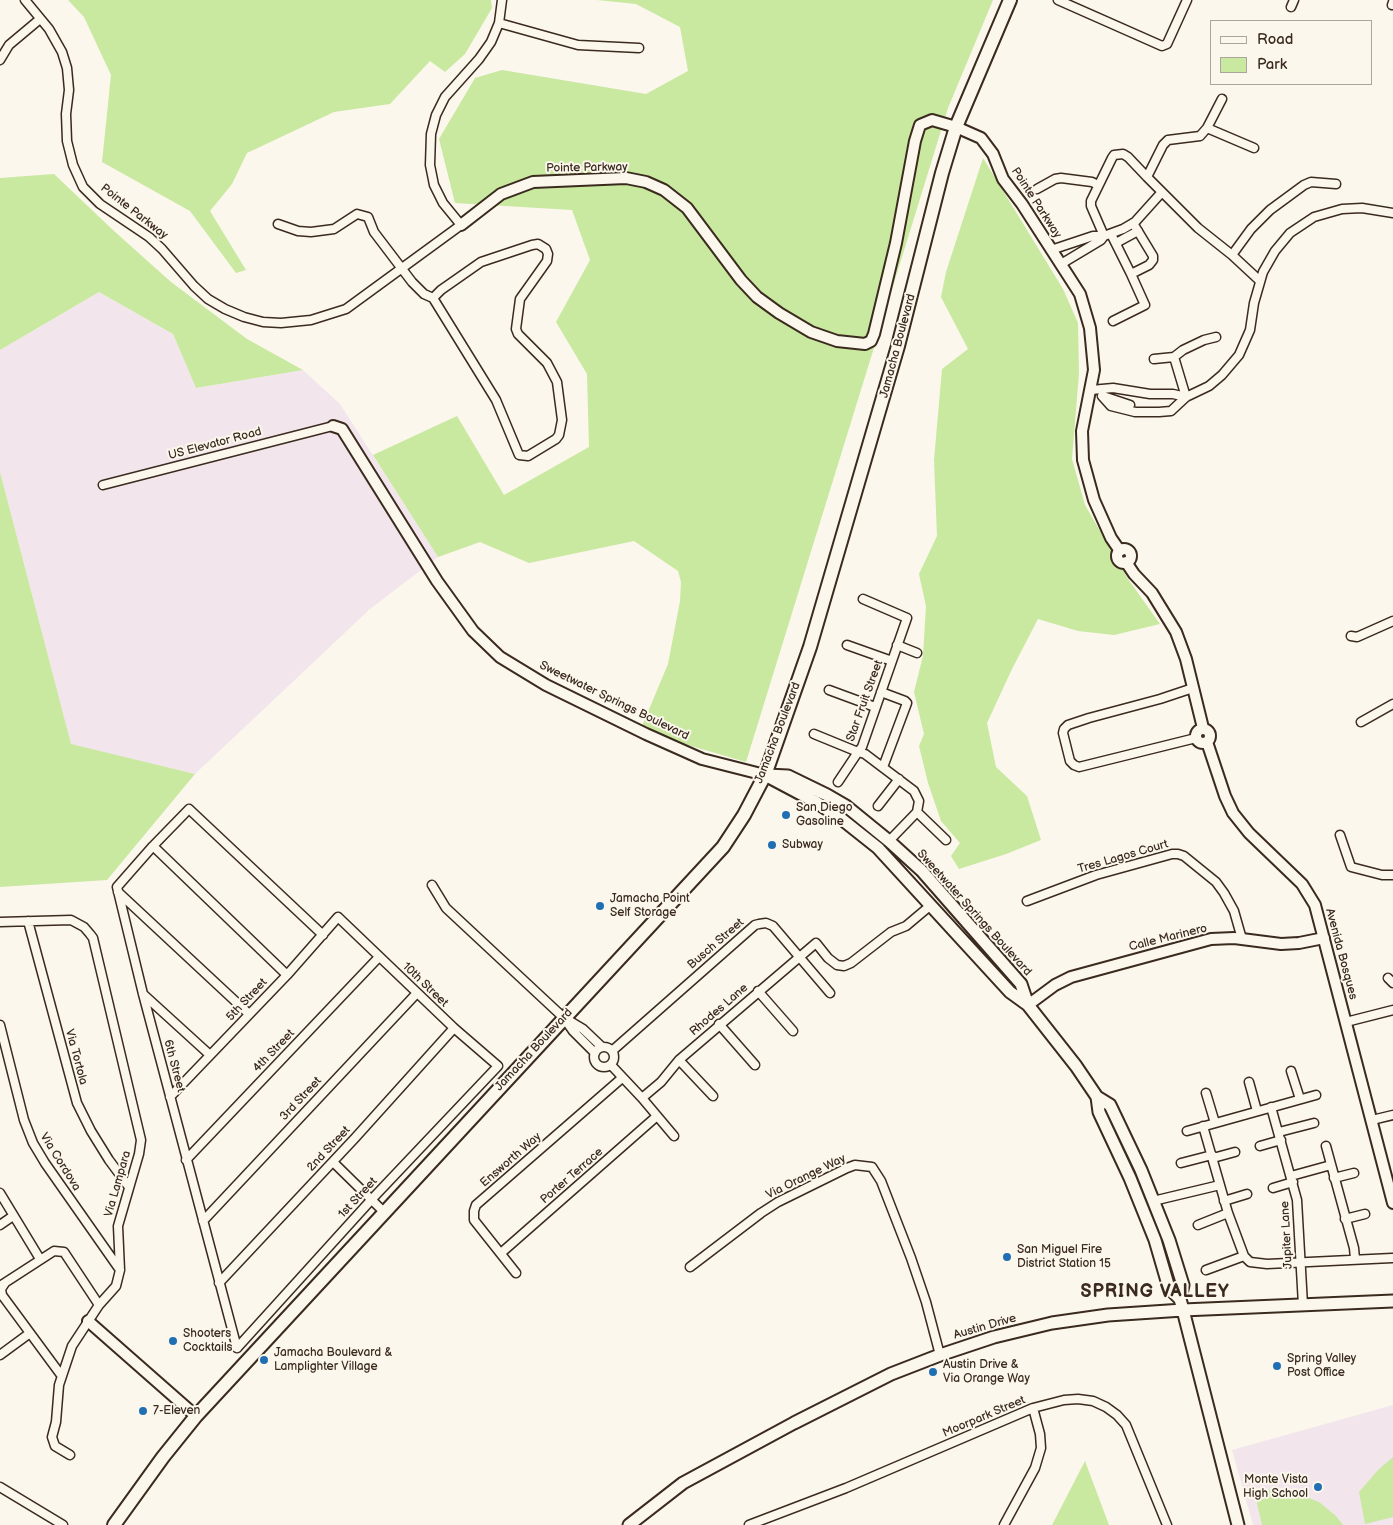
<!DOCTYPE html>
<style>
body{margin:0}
#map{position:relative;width:1393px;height:1525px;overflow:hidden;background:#fbf7ec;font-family:"Balsamiq Sans",sans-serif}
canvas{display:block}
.legend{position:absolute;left:1210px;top:20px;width:162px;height:65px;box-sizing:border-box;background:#fbf7ec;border:1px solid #aea59a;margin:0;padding:6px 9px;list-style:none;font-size:15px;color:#3b2a1e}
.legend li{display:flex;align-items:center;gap:10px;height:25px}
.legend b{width:25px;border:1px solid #aea59a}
</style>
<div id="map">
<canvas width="1393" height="1525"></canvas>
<ul class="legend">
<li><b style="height:6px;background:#fbf7ec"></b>Road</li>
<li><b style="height:14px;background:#c9e8a0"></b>Park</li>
</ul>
</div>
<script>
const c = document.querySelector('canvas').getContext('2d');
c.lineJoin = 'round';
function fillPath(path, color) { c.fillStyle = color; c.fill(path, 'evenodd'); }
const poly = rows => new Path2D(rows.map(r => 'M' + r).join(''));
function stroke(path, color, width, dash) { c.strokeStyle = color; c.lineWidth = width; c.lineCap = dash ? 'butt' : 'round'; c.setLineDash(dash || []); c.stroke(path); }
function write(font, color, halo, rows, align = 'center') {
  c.font = font + ' "Balsamiq Sans",sans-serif'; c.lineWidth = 4; c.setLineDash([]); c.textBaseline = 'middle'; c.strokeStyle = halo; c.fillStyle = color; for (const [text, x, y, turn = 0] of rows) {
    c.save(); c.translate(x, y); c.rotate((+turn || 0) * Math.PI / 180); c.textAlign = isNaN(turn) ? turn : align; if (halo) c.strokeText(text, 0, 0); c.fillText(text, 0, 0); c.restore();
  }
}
fillPath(poly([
 [99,292,173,334,196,388,303,370,340,404,438,557,370,609,195,774,71,745,0,472,0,350],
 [1393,1405,1393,1525,1253,1525,1232,1450]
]), '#f2e6ec');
fillPath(poly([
 [68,0,491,0,492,8,465,54,445,72,430,61,390,104,334,112,247,153,232,184,210,211,246,270,236,273,190,211,102,162,111,75,84,17],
 [597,0,993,0,948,108,746,762,640,731,668,664,680,601,681,582,678,571,634,541,529,563,480,542,438,557,373,455,457,416,504,495,589,447,587,374,556,322,590,260,572,210,455,203,439,139,475,78,502,70,646,94,688,71,680,27,636,4],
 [983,158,1063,289,1078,323,1079,373,1072,459,1085,505,1128,579,1160,624,1114,635,1078,631,1038,619,1012,669,987,723,996,767,1027,796,1041,840,1006,854,959,869,951,856,960,843,941,821,928,783,919,746,924,734,914,692,923,656,926,606,919,574,937,536,934,460,942,369,968,349,941,297,946,272],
 [54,174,114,231,171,282,247,339,303,370,196,388,173,334,99,292,0,350,0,178],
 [0,472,71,744,195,774,107,880,0,887],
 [1393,1457,1393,1517,1365,1524,1359,1492,1378,1470],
 [1085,1461,1109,1525,1052,1525],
 [1286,1489,1319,1502,1336,1516,1343,1525,1262,1525,1254,1490]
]), '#c9e8a0');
const minor = poly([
 [25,0,49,29,62,52,67,68,69,90,66,114,67,141,73,165,83,187,100,204,149,237,162,249,194,286,208,299,225,309,244,317,263,322,281,323,311,320,346,309,461,225,443,203,434,185,430,165,431,134,436,115,445,97,479,59,491,42,499,23,502,0],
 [1058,0,1162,46,1167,44,1187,0],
 [1392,5,1393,2],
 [1291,7,1294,0],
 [499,23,578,45,639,48],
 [0,60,9,45,40,19],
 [1222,99,1207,128,1254,148],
 [1147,177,1163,145,1168,140,1200,136,1207,128],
 [1037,189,1055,179,1061,178,1092,182,1098,185],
 [1162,192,1135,222,1123,229,1104,236,1091,206,1091,201,1112,158,1114,155,1123,154,1128,157,1147,177,1198,228,1232,255],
 [278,224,298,231,311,232,334,229,357,214,368,217,374,232,412,282,424,294,433,298,496,400,519,455,528,456,556,439,559,435,562,420,557,382,547,363,518,334,516,329,520,299,547,261,548,254,546,249,538,244,532,245,481,262,441,290,433,298],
 [1111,234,1131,274],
 [1116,243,1138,231],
 [1051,250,1093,236,1104,236,1101,240,1061,264],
 [1260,281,1232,255,1251,229,1270,210,1304,185,1311,182,1336,184],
 [1113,321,1145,305,1131,274,1149,265,1153,260,1153,256,1133,223],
 [1174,357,1186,397],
 [1154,359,1174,357,1183,350,1204,340,1216,337],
 [1091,390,1113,388,1150,394,1173,394,1186,397],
 [1102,396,1111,406,1135,412,1159,412,1171,411,1186,397,1209,386,1222,375,1239,355,1250,330,1254,303,1263,272,1275,251,1290,233,1314,217,1342,209,1362,208,1393,213],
 [1103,396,1130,405],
 [103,485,333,426],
 [863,599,907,618,862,747,858,752,865,754,914,791,919,801,917,812,889,841],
 [1351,636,1357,637,1393,621],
 [847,645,892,661],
 [897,645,917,653],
 [1193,688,1160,699,1089,718,1068,725,1064,729,1063,733,1070,761,1074,765,1079,767,1196,738],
 [829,690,875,707],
 [881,692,905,701,907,703,883,767],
 [1361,722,1393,704],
 [814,734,858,752,838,782],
 [878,806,899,779],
 [917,812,946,840],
 [1340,835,1351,867,1382,875,1393,875],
 [153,846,287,975],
 [432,885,446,908,564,1018,573,1031,595,1053],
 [118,892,249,1014],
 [1027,901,1096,875,1172,854,1178,854,1184,856,1216,882,1224,893,1234,911,1242,939],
 [28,921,77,1103,91,1131,109,1160,129,1187],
 [0,922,71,920,84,927,90,934,93,938,141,1140,139,1154,118,1226,120,1270,116,1286,99,1305,72,1346,59,1385,56,1422,52,1437,55,1446,70,1455],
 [1388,978,1393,983],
 [758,991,793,1031],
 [143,994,210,1055],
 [568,1020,583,1029,602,1047],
 [1346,1022,1393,1010],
 [719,1024,755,1065],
 [0,1025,24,1120,33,1143,45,1163,120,1270],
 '594 1057a10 10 0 1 1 20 0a10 10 0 1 1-20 0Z',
 [612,1051,755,925,759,924,766,923,773,926,830,993],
 [679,1060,713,1096],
 [611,1065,642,1098,674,1136],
 [1291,1071,1300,1099],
 [1249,1082,1257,1111],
 [1206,1093,1215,1123],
 [170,1097,287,975,338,917,454,1028,498,1066,372,1199,237,1348],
 [642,1098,661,1082,679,1060,816,943,828,958,837,965,844,966,851,963,891,932,906,926,931,905],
 [1271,1107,1297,1200,1303,1305],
 [1372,1120,1393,1115],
 [1203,1126,1228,1213,1244,1256,1250,1262,1267,1264,1392,1258],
 [1187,1131,1316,1095],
 [1279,1132,1314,1123],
 [1260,1146,1281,1140],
 [1326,1146,1354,1248,1355,1259],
 [1213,1158,1235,1152],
 [186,1160,379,957],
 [333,1162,384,1212],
 [1181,1163,1212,1155],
 [1291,1176,1331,1165],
 [1334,1178,1354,1173],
 [1273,1188,1293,1182],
 [0,1193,40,1259],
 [1153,1201,1220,1185],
 [1224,1201,1247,1194],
 [1345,1219,1365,1214],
 [203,1221,417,993],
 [0,1225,13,1216],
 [1198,1225,1228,1213],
 [501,1253,657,1116],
 [690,1267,761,1213,778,1202,847,1168,855,1165,872,1167,881,1181,911,1258,926,1302,940,1355],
 [1206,1270,1244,1256],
 [516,1273,474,1220,474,1211,476,1205,622,1078],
 [5,1283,1,1289,2,1295,61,1375],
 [219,1283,355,1138,454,1028],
 [0,1286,54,1251,64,1252,99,1305],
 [237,1348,143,994,117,887,153,846,189,809,323,935],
 [0,1355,30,1333],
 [0,1487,63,1525],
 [749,1525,846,1488,1033,1408,1064,1400,1078,1399,1093,1401,1106,1407,1117,1415,1126,1425,1167,1525],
 [1004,1525,1035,1468,1041,1448,1040,1434,1033,1408]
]);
const tertiary = poly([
 [461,225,501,194,533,182,626,178,646,182,664,190,687,208,741,280,757,297,779,313,811,332,837,341,865,344,871,341,874,334,896,243,915,141,920,125,932,120,956,127,981,138,993,154,1003,179,1022,204,1080,294,1090,328,1094,370,1082,431,1083,460,1094,500,1111,538,1120,551],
 [333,426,342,429,437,581,473,631,500,657,546,685,646,734,702,759,765,775],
 '1117 556a7 7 0 1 1 14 0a7 7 0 1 1-14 0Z',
 [1126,562,1134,574,1152,593,1176,632,1186,659,1203,728],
 '1196 736a7 7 0 1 1 14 0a7 7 0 1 1-14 0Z',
 [1207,742,1225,796,1233,813,1249,833,1302,884,1315,905,1393,1203],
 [1028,1005,1055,985,1071,977,1211,939,1234,938,1281,944,1299,943,1324,938],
 [88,1321,196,1416]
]);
const secondary = poly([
 [765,775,814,801,839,817,878,848,1010,992,1028,1005,1076,1066,1097,1097,1110,1105,1141,1170,1169,1240,1183,1285,1180,1299,1183,1310,1238,1525],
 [767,775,788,776,827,795,846,806,889,841,922,871,1021,984,1028,1005],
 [1097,1097,1099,1112,1130,1178,1155,1240,1169,1288,1180,1299],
 [629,1525,683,1483,794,1423,891,1374,940,1355,994,1337,1052,1323,1108,1315,1183,1310,1393,1301]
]);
const primary = poly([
 [114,1525,163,1457,196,1416,723,847,744,815,765,775,810,647,898,346,942,173,956,127,1010,0]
]);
stroke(minor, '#3b2a1e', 11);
stroke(tertiary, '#3b2a1e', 14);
stroke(secondary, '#3b2a1e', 15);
stroke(primary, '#3b2a1e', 16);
stroke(minor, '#fbf7ec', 8);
stroke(tertiary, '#fbf7ec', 10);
stroke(secondary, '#fbf7ec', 11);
stroke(primary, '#fbf7ec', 12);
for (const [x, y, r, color] of [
 [786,815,5,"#1f6fb2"],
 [772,845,5,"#1f6fb2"],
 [600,906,5,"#1f6fb2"],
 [1007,1257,5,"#1f6fb2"],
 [173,1341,5,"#1f6fb2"],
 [264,1360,5,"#1f6fb2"],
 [1277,1366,5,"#1f6fb2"],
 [933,1372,5,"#1f6fb2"],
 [143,1411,5,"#1f6fb2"],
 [1318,1487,5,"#1f6fb2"]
]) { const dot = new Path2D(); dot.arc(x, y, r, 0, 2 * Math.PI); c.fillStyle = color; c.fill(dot); stroke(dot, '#fbf7ec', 2); }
write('12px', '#3b2a1e', '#fbf7ec', [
 ["Pointe Parkway",587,168,-1],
 ["Pointe Parkway",1036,203,57],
 ["Pointe Parkway",134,212,38],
 ["Jamacha Boulevard",898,346,-75],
 ["US Elevator Road",215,444,-15],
 ["Sweetwater Springs Boulevard",614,701,26],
 ["Star Fruit Street",865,701,-70],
 ["Jamacha Boulevard",778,733,-69],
 ["Tres Lagos Court",1123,857,-16],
 ["Sweetwater Springs Boulevard",974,913,48],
 ["Calle Marinero",1168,938,-14],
 ["Busch Street",716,944,-41],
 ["Avenida Bosques",1341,954,75],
 ["10th Street",425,985,44],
 ["5th Street",247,1000,-47],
 ["Rhodes Lane",719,1010,-41],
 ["Jamacha Boulevard",534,1050,-47],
 ["4th Street",274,1051,-46],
 ["Via Tortola",76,1057,75],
 ["6th Street",174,1066,75],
 ["3rd Street",301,1099,-47],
 ["2nd Street",329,1149,-47],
 ["Ensworth Way",511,1160,-41],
 ["Via Cordova",60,1162,58],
 ["Porter Terrace",572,1176,-41],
 ["Via Orange Way",806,1177,-26],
 ["Via Lampara",118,1184,-74],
 ["1st Street",358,1198,-47],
 ["Jupiter Lane",1287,1235,-93],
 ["Austin Drive",985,1327,-16],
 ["Moorpark Street",984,1417,-23]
]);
write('12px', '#3b2a1e', '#fbf7ec', [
 ["San Diego",796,808],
 ["Gasoline",796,822],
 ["Subway",782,845],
 ["Jamacha Point",610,899],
 ["Self Storage",610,913],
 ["San Miguel Fire",1017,1250],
 ["District Station 15",1017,1264],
 ["Shooters",183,1334],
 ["Cocktails",183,1348],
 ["Jamacha Boulevard &",274,1353],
 ["Lamplighter Village",274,1367],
 ["Spring Valley",1287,1359],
 ["Post Office",1287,1373],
 ["Austin Drive &",943,1365],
 ["Via Orange Way",943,1379],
 ["7-Eleven",153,1411],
 ["Monte Vista",1308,1480,"right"],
 ["High School",1308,1494,"right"]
], 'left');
c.letterSpacing = '1px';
write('bold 18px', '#3b2a1e', '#fbf7ec', [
 ["SPRING VALLEY",1155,1292]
]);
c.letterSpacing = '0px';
</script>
